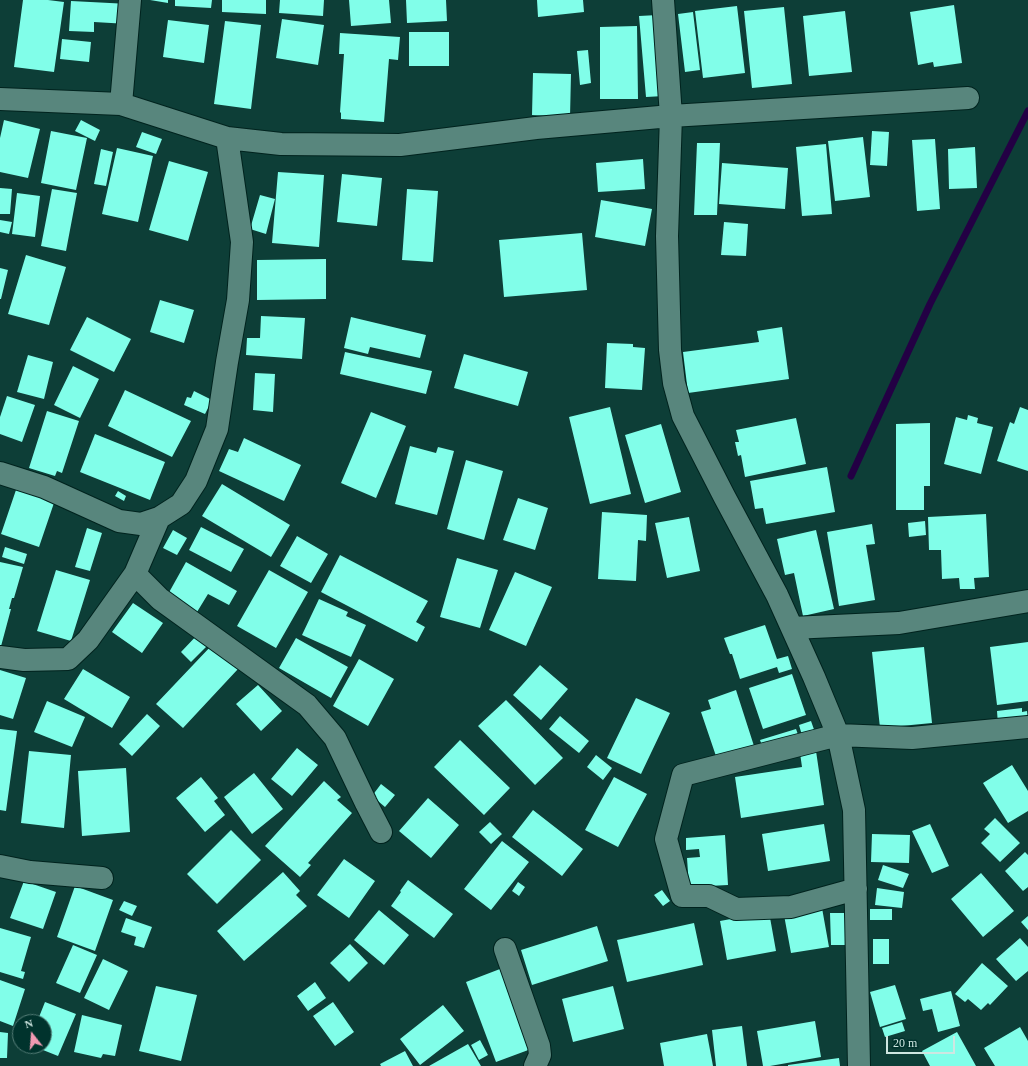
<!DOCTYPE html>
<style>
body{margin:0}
#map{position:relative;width:1028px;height:1066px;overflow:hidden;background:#0d3e37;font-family:"Times New Roman",serif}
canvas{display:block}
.north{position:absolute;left:12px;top:1014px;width:40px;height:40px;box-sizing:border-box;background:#00332d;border:1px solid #527b75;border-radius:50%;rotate:343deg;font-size:11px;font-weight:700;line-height:16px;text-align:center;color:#cee6e1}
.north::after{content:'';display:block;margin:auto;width:14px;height:18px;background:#f19ab3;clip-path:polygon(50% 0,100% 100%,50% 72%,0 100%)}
.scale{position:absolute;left:886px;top:1036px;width:69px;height:18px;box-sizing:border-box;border:2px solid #cee6e1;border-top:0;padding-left:5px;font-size:12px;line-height:14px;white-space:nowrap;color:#cee6e1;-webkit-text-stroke:3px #00332d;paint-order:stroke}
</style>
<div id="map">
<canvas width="1028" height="1066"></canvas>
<div class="north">N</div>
<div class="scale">20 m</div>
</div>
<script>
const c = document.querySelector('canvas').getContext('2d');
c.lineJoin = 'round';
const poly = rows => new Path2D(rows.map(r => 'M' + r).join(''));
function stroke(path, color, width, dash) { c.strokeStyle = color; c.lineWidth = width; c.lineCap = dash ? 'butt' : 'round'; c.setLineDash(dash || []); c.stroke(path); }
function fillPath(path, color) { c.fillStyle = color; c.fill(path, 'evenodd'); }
stroke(poly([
 [851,476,930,304,1028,111]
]), '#230044', 7);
fillPath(poly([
 [23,0,48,0,64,2,54,72,14,67],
 [150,0,168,0,168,3],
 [175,0,212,0,211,8,175,6],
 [222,0,266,0,266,14,222,12],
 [280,0,324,0,323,16,279,13],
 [349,0,389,0,391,23,351,26],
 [406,0,446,0,447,21,407,23],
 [537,0,583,0,584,12,538,17],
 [71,1,129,4,128,24,94,22,94,32,69,31],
 [954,5,962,63,934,67,933,62,918,65,910,12],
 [737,6,745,73,703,78,695,11],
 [784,7,792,84,752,88,744,11],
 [845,11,852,72,809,76,803,16],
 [693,12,700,70,685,72,678,14],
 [658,15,664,96,646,97,639,16],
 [282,19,324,25,318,65,276,58],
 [168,20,209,25,204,63,163,57],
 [225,21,261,25,251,109,214,104],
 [637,26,638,99,600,99,600,27],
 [409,32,449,32,449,66,409,66],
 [340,33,400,37,398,60,389,59,384,122,341,119,341,113,340,112,344,54,339,54],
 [62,39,91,42,89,62,60,59],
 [588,50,591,83,580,85,577,51],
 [533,73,571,74,570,117,532,115],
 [4,120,40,129,28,178,0,172,0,138],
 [81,120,100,130,95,141,75,131],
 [51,131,87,138,76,190,41,183],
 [872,131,889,132,887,166,870,165],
 [142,132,162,139,156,154,136,147],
 [863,137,870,197,835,201,828,141],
 [935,139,940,209,917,211,912,140],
 [697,143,720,143,717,215,694,215],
 [826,144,832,214,802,216,796,147],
 [975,147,977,188,949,189,948,149],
 [117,148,153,156,138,222,102,214],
 [101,149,113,152,106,186,94,184],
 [643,159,645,189,598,192,596,163],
 [169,161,208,172,188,241,149,230],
 [722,163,788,168,785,209,719,204],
 [278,172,324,175,319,247,272,243],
 [342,174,382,178,377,226,337,222],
 [0,188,12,189,10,214,0,214],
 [52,189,77,193,66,251,41,246],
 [407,189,438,191,433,262,402,260],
 [17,193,40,196,35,237,12,234],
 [260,195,275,199,266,234,250,229],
 [601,200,652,209,645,246,595,237],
 [0,220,12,222,9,234,0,232],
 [724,222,748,224,746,256,721,255],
 [582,233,587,290,504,297,499,240],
 [26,255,66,267,49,325,8,314],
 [326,259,326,299,257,300,257,260],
 [0,268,8,270,1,299,0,299],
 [160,300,194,310,184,343,150,332],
 [261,316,305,318,302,359,246,355,247,338,260,338],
 [87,317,131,339,114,372,70,350],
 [351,317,426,335,420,358,370,347,368,354,344,348],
 [782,327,789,379,688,393,683,352,759,342,757,331],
 [607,343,633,344,633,347,645,348,642,390,605,388],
 [345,352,432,371,426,394,340,374],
 [464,354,528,372,518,406,454,388],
 [28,355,53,362,44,399,17,392],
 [73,366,99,379,80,418,54,405],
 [255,373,275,374,273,412,253,410],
 [125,390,191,421,172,457,108,426],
 [194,391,212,400,205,414,184,405,187,397,191,398],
 [7,396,35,405,22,442,0,434,0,417],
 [610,407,631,494,590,504,569,417],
 [1020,407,1028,410,1028,471,997,461,1010,422,1014,424],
 [47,411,79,421,62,473,57,471,55,476,29,468],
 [371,412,406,426,376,498,341,483],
 [968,415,978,418,977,423,993,427,981,474,944,464,956,417,967,420],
 [796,418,806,464,745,477,741,455,738,456,735,442,739,442,736,430],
 [930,423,930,486,924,486,924,510,896,510,896,424],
 [661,424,681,492,645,503,625,435],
 [95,434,165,462,150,500,80,472],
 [244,438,301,465,284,501,219,471,229,449,238,452],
 [410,446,436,453,438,447,454,451,437,515,395,504],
 [466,460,503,471,484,540,447,529],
 [827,467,835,512,766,524,763,508,755,509,750,481],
 [222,484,290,525,271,557,202,516],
 [17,487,55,500,39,547,1,534],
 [118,491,126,496,124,501,115,496],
 [518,498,548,508,535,550,503,540],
 [602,512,647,515,646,541,638,540,636,581,598,579],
 [986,514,989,577,974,578,975,589,960,589,959,578,942,579,941,550,929,550,928,517],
 [689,517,700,571,667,578,655,523],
 [925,521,926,535,909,537,908,523],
 [872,524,875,544,866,545,875,600,839,606,827,532],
 [201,527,244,549,231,572,189,550],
 [87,528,102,533,90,571,75,567],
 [173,530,187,538,177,555,163,548],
 [816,530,834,609,803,616,794,573,785,575,777,539],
 [297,536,328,554,311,583,280,566],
 [5,547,27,554,24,564,2,557],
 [340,555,428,601,416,622,425,627,417,642,321,592],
 [457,558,498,570,480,628,440,617],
 [0,562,23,567,14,598,12,598,9,609,11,609,0,650],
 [186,562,237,591,229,605,208,594,197,612,167,596],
 [56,570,90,580,71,641,37,631],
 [269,570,308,592,276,648,237,626],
 [515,572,552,587,526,646,489,630],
 [319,599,348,612,346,616,366,625,351,657,302,635],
 [133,603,163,623,142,653,112,632],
 [765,625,777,659,788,656,792,669,779,673,777,667,740,679,732,654,730,654,724,638],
 [200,632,210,643,191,662,181,652],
 [296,638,348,667,331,698,279,668],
 [1028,642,1028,701,997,705,990,647],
 [212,645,238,669,183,728,156,704],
 [924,647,932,723,880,728,872,652],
 [359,659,394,679,368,726,333,706],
 [540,665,568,689,541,720,513,695],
 [83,669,130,697,112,728,64,699],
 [0,670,26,678,13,719,0,715],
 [792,674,806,715,763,729,749,688],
 [258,685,282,711,261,731,236,704],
 [736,690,754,746,717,759,701,712,711,709,708,700],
 [636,698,670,713,641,774,607,758],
 [506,700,563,758,535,785,478,726],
 [47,701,85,717,72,747,34,732],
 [1022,708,1022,712,1027,711,1028,722,998,725,997,711],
 [147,714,160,726,132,756,119,744],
 [560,716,589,741,579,753,549,729],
 [811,721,817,738,804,742,799,725],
 [0,729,17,731,6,811,0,810],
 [796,729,800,740,764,751,760,740],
 [460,740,510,788,484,815,434,767],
 [297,748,318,765,292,796,271,779],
 [29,751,71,755,64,828,21,823],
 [816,751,824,805,741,818,735,777,802,767,800,753],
 [596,755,612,768,603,780,587,767],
 [1012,765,1028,791,1028,811,1008,823,983,783],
 [126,768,130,832,82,836,78,771],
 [254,773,283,809,252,834,224,797],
 [201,777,218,798,214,801,225,815,205,832,176,798],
 [614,777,647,794,618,847,585,830],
 [324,781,341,797,337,800,352,813,308,863,311,865,300,877,265,846],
 [381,784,395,795,385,807,372,796],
 [428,798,459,825,431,858,399,831],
 [533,810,583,849,562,876,512,837],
 [995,818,1020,843,1000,862,981,843,990,834,984,829],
 [490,822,502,834,491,844,479,832],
 [824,824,830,861,768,871,762,834],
 [930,824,949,866,932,873,912,831],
 [231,830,261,860,217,904,187,874],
 [872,834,910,835,909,863,871,862],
 [725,835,728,885,689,887,687,858,700,857,699,849,686,850,686,838],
 [502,841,529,862,491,910,464,889],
 [1025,852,1028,855,1028,887,1023,891,1005,871],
 [344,859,375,881,349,918,317,895],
 [883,865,909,874,903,888,878,880],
 [283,872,300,891,296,895,307,906,244,961,217,931],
 [981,873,1014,911,983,937,951,899],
 [408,880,453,914,434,938,391,906,401,892,400,891],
 [24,881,56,892,43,929,10,918],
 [518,882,525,887,519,896,512,891],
 [75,886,113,900,95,951,57,937],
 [877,888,904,892,902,908,875,905],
 [662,890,670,901,663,906,654,895],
 [124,901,137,906,132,916,119,910],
 [822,908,829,947,791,953,784,915],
 [870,909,892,909,892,920,870,920],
 [379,910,409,935,384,965,354,940],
 [769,912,776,951,727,960,720,921],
 [830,913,845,913,847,945,831,945],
 [1028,916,1028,930,1021,922],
 [126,918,152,927,144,948,134,945,136,937,121,932],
 [694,923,703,965,627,982,617,940],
 [597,926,608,961,532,985,521,950],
 [0,928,31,937,21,971,25,972,23,979,0,972],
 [1020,938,1028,947,1028,971,1016,981,996,959],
 [873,939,889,939,889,964,873,964],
 [350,944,368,963,349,982,330,963],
 [73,945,97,955,80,993,56,983],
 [103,959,128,971,109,1010,84,998],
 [982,963,1008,986,990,1005,988,1003,981,1010,968,999,965,1002,955,994],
 [500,969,531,1049,496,1062,466,982],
 [0,980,25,989,13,1026,0,1021],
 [315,982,326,998,308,1011,297,996],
 [895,985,906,1019,880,1027,870,992],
 [156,986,197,995,181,1061,139,1051],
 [613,986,624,1029,573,1042,562,999],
 [951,991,960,1026,938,1032,932,1009,923,1011,920,999],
 [45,1002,76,1014,58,1056,33,1046,44,1046,44,1022,37,1022],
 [333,1002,354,1032,335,1046,313,1016],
 [443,1005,464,1031,420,1065,400,1039],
 [82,1015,122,1025,115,1056,103,1054,101,1058,74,1052],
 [815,1021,821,1057,770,1066,763,1066,757,1031],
 [902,1022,905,1031,885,1037,882,1028],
 [742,1026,747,1066,716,1066,712,1030],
 [1020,1027,1028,1041,1028,1066,995,1066,984,1048],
 [0,1032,8,1033,7,1058,0,1058],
 [957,1032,976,1066,930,1066,922,1051],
 [707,1034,713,1066,664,1066,660,1043],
 [480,1040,488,1055,479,1060,471,1045],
 [468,1044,481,1066,429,1066],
 [405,1051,413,1066,381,1066,380,1064],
 [839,1058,840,1066,788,1066,788,1065]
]), '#81fee9');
const minor = poly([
 [663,0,671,116,667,236,670,350,674,383,683,416,724,496,777,595,814,677,838,735,854,810,859,1066],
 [0,99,121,104,227,138,281,144,400,145,536,128,671,116,968,98],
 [121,104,130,0],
 [0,473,44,487,119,521,141,524,159,518,181,504,196,481,217,429,227,362,238,300,242,242,227,138],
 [135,574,160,599,307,705,335,738,366,803,381,832],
 [792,628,899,623,1028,601],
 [0,657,24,660,68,659,88,640,135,574,159,518],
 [0,866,30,872,102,878],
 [856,889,791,907,736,909,709,896,682,896,666,839,683,775,838,735,912,738,1028,727],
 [505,949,539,1046,540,1055,535,1066]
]);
stroke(minor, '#00231e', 24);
stroke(minor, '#58867d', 22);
</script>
